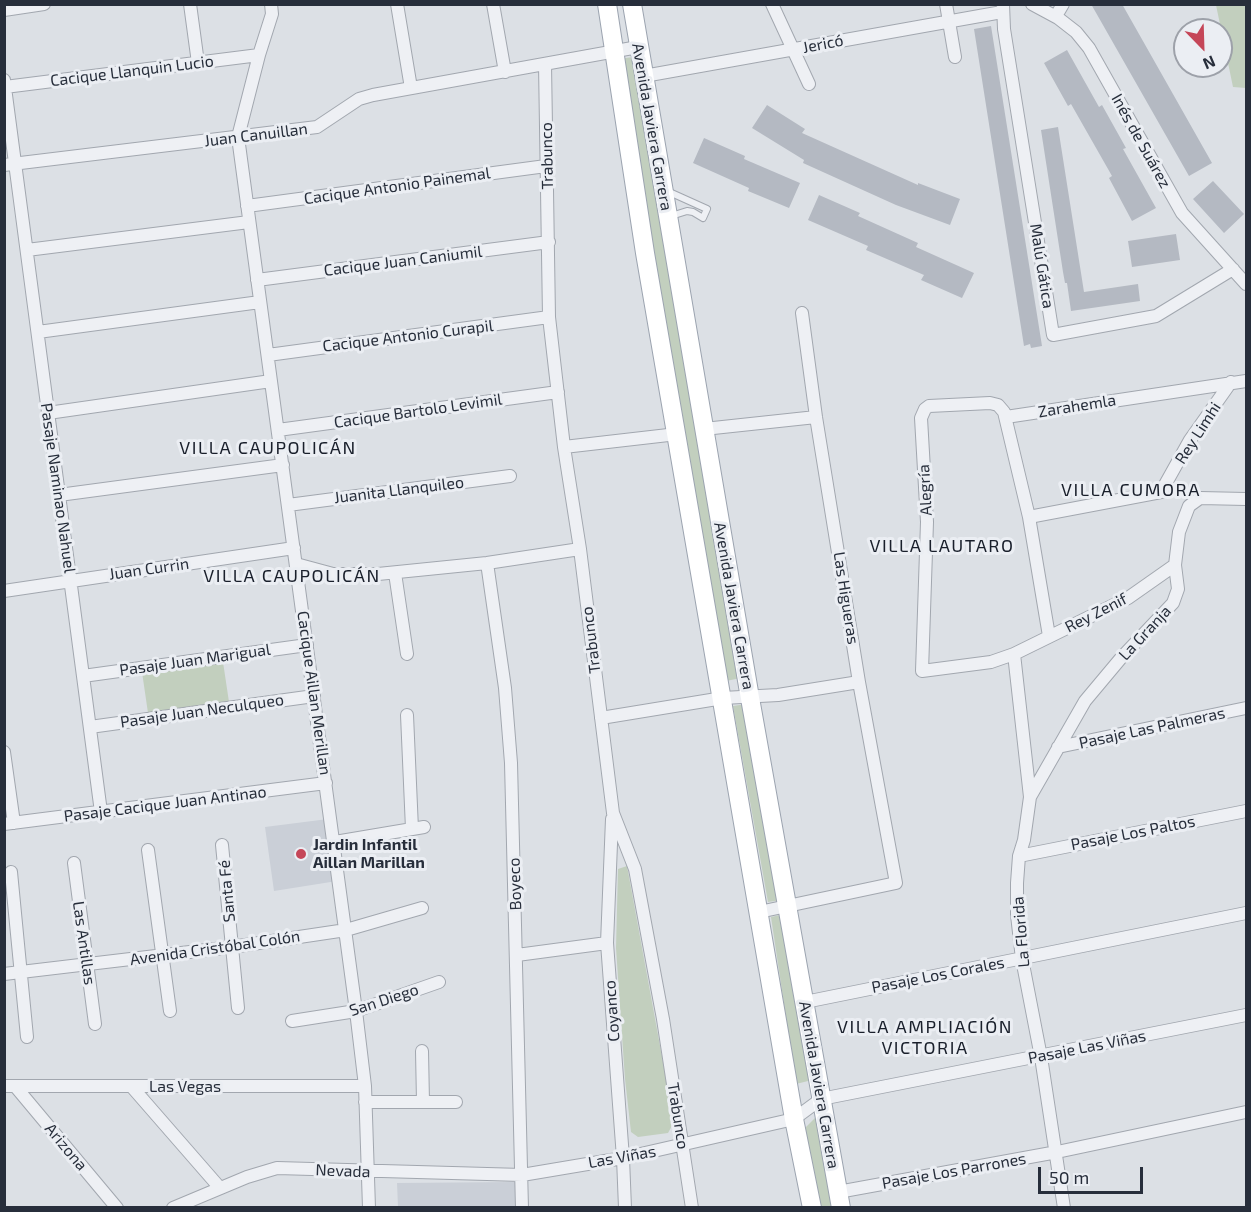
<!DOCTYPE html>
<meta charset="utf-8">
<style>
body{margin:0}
#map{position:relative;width:1251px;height:1212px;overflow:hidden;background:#dce0e5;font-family:"Exo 2",sans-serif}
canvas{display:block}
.frame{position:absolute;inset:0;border:6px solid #272e3b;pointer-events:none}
.north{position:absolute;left:1173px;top:18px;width:60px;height:60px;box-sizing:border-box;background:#ebeef3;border:2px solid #9da1a9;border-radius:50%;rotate:157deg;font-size:16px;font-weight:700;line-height:24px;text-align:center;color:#272e3b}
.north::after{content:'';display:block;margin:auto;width:21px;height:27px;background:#c54658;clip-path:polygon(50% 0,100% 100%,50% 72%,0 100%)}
.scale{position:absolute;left:1038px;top:1167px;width:105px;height:27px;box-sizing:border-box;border:3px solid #272e3b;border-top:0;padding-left:8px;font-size:18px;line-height:21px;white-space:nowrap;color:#272e3b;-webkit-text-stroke:4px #ebeef3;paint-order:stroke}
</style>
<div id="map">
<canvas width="1251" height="1212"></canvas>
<div class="frame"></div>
<div class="north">N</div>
<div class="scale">50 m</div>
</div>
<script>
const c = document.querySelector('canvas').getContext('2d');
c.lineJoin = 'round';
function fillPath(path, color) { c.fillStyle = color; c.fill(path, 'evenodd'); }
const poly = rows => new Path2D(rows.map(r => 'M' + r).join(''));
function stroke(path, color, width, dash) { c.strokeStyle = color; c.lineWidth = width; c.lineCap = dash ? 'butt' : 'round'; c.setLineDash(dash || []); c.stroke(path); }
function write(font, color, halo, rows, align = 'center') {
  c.font = font + ' "Exo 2",sans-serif'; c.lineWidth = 6; c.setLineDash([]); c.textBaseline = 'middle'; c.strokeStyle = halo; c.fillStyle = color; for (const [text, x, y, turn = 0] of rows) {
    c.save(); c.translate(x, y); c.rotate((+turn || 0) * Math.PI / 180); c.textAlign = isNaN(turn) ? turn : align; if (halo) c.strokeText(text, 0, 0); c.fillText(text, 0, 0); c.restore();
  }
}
fillPath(poly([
 [328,819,337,881,274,891,265,827],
 [515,1182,516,1207,398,1207,397,1183]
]), '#cacfd7');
fillPath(poly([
 [1216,5,1246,5,1246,88,1233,87],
 [633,57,741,678,726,681,619,59],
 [223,662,229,702,148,713,142,672],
 [746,704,782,900,768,902,733,706],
 [627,866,674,1122,668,1133,638,1137,631,1132,625,1079,616,948,618,869],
 [785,914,812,1080,796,1084,771,917],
 [820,1113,836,1207,819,1207,804,1129]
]), '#c2cfbe');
fillPath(poly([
 [1091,4,1122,4,1212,163,1189,176],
 [991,26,1042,346,1031,348,1030,344,1024,346,974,29],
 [1067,50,1099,107,1102,105,1126,148,1123,149,1156,208,1132,221,1109,178,1112,176,1071,104,1068,106,1044,63],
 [767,105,805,129,802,133,918,185,918,183,960,199,950,225,896,205,803,163,804,160,752,128],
 [1058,127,1084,292,1138,284,1140,301,1071,311,1067,283,1065,283,1063,272,1041,130],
 [704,138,745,156,744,159,800,183,789,208,748,191,749,188,693,163],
 [1213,181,1244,214,1224,233,1193,199],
 [819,195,860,213,858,216,918,243,916,247,974,273,962,298,921,280,924,275,866,250,868,246,808,220],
 [1176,234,1180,260,1132,267,1128,241]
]), '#b4b9c2');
const lane = poly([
 [667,191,707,209,703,218,693,212,687,211,671,216]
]);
const street = poly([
 [190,4,198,63],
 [271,4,272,14,259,55,238,137,356,1011,365,1086,369,1208],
 [397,4,411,88],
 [493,4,505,72],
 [772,4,809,84],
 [946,4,955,57],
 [1003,4,1004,29,1053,335,1156,316,1233,269],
 [1032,4,1058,18,1076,32,1089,48,1182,213,1246,284],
 [4,10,44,4],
 [1056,16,1063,4],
 [545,64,549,317,564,447,580,549,613,813,635,869,663,1019,692,1208],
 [644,76,1002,12],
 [4,80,101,812],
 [5,87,259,55],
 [4,165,317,127,359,99,373,95,638,47],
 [247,206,546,166],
 [27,250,249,222],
 [257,280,549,242],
 [38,332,260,302],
 [268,355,549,317],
 [48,413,271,381],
 [1006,417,1246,381],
 [704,429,816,417],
 [278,430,558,392],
 [564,447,677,434],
 [59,495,283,465],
 [288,505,510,476],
 [1029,517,1161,492,1190,440,1231,382],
 [487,563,505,688,511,763,522,1208],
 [296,564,333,574,378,574,487,563,580,549],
 [395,573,407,654],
 [4,591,294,548],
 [1049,636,1029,517,1004,412,998,405,990,403,929,406,925,409,921,418,927,522,922,671,991,662,1014,654,1128,598,1175,565],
 [1014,654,1030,797,1024,840,1019,856,1017,883,1017,915,1022,959,1041,1057,1064,1208],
 [83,676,307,645],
 [407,715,412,829],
 [601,718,723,698,778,695,859,682],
 [90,727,314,696],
 [1058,747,1246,708],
 [4,752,14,823],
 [1030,797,1085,701,1121,658,1173,603,1178,589,1175,565,1179,532,1189,506,1200,498,1246,499],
 [612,819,607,943,623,1158,625,1208],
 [4,824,326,783],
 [335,842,424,827],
 [222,845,238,1008],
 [148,850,170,1011],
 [1019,856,1246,811],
 [74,863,95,1024],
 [11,872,27,1037],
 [759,912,896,883,859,682,816,417,802,313],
 [517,955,607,943],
 [4,974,232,947,346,930,422,908],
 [805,1002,1246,913],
 [292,1021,356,1011,439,982],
 [422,1051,423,1102],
 [4,1086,365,1086],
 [15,1086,117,1208],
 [132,1087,220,1188],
 [365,1102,456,1102],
 [838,1192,1057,1152,1246,1112],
 [173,1208,247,1177,277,1168,522,1175,623,1158,794,1119,821,1099,1246,1015]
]);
const primary = poly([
 [607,4,645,253,794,1119,812,1208],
 [632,4,750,698,841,1208]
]);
stroke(lane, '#a2a7af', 8);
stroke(street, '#a2a7af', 14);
stroke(primary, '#9ca4b0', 20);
stroke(lane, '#eef0f4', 6);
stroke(street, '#eef0f4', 12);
stroke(primary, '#fff', 18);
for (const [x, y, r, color] of [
 [301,854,6,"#c54658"]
]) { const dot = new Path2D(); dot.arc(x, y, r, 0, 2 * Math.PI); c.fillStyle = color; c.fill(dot); stroke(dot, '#ebeef3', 2); }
write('16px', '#272e3b', '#ebeef3', [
 ["Jericó",823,44,-11],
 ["Cacique Llanquin Lucio",132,71,-7],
 ["Avenida Javiera Carrera",652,127,80],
 ["Juan Canuillan",256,135,-7],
 ["Inés de Suárez",1141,141,61],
 ["Trabunco",547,156,-91],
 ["Cacique Antonio Painemal",397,186,-8],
 ["Cacique Juan Caniumil",403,261,-7],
 ["Malú Gática",1042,266,81],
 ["Cacique Antonio Curapil",408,336,-7],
 ["Zarahemla",1077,406,-9],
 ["Cacique Bartolo Levimil",418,411,-8],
 ["Rey Limhi",1198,433,-57],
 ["Pasaje Naminao Nahuel",58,488,82],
 ["Juanita Llanquileo",399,490,-7],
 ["Alegría",925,490,-93],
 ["Juan Currin",149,569,-8],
 ["Las Higueras",846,598,81],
 ["Avenida Javiera Carrera",734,606,80],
 ["Rey Zenif",1096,613,-27],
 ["La Granja",1145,633,-47],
 ["Trabunco",591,640,-97],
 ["Pasaje Juan Marigual",195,660,-8],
 ["Cacique Aillan Merillan",314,693,82],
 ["Pasaje Juan Neculqueo",202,711,-8],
 ["Pasaje Las Palmeras",1152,728,-12],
 ["Pasaje Cacique Juan Antinao",165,804,-7],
 ["Pasaje Los Paltos",1133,833,-11],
 ["Boyeco",515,884,-92],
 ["Santa Fé",227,891,-95],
 ["La Florida",1021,932,-95],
 ["Las Antillas",84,943,82],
 ["Avenida Cristóbal Colón",215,948,-8],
 ["Pasaje Los Corales",938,975,-11],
 ["San Diego",384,1000,-18],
 ["Coyanco",612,1011,-94],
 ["Pasaje Las Viñas",1087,1047,-11],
 ["Avenida Javiera Carrera",819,1085,80],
 ["Las Vegas",185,1087],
 ["Trabunco",678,1116,81],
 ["Arizona",66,1147,50],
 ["Las Viñas",622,1157,-10],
 ["Nevada",343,1171,2],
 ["Pasaje Los Parrones",954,1171,-10]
]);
write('bold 16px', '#272e3b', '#ebeef3', [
 ["Jardin Infantil",313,845],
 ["Aillan Marillan",313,863]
], 'left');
c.letterSpacing = '1.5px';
write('18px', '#191f2b', '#ebeef3', [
 ["VILLA CAUPOLICÁN",268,448],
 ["VILLA CUMORA",1131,490],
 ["VILLA LAUTARO",942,546],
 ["VILLA CAUPOLICÁN",292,576],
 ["VILLA AMPLIACIÓN",925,1027],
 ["VICTORIA",925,1048]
]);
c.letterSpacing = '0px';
</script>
